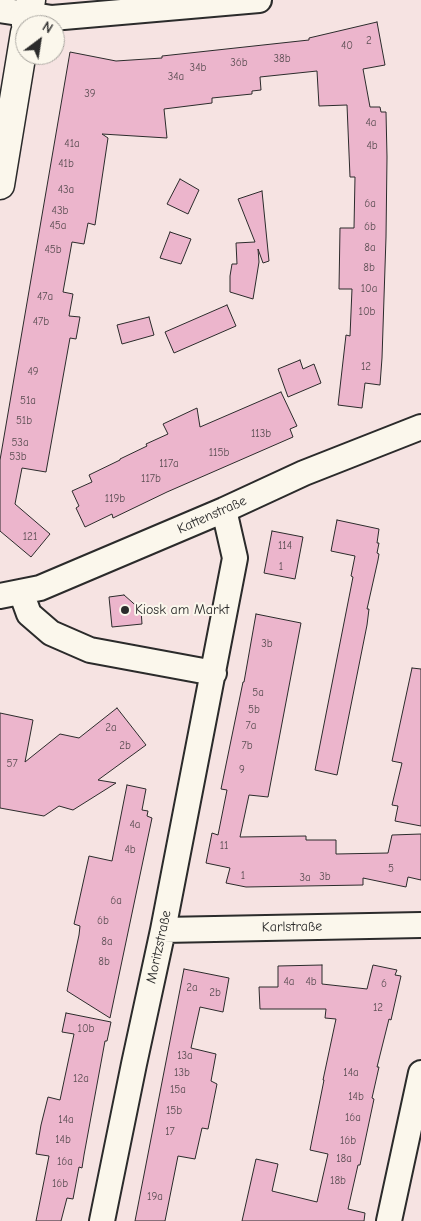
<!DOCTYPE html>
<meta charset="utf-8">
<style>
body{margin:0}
#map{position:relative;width:421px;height:1221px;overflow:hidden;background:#f6e3e2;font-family:"Comic Neue",sans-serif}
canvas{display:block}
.north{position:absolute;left:15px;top:15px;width:50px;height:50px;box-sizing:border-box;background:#fbf7ec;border:1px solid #a8a59f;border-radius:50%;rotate:31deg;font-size:14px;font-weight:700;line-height:20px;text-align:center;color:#2b2b2b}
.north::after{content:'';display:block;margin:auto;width:18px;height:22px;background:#2b2b2b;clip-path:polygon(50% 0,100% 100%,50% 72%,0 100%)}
</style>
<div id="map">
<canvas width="421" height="1221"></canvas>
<div class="north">N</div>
</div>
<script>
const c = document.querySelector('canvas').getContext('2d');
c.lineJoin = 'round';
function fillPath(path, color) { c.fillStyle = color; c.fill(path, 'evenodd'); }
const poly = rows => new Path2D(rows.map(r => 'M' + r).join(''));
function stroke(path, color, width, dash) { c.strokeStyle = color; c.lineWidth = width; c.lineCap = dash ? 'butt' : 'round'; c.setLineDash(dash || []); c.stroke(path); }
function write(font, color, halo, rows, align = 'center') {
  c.font = font + ' "Comic Neue",sans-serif'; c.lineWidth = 4; c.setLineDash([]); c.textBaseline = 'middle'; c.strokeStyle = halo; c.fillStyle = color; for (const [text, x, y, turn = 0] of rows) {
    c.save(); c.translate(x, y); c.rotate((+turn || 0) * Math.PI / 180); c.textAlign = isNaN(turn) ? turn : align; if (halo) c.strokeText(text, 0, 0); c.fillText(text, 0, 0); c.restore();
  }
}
const building = poly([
 [377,22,385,65,363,69,370,107,380,107,381,112,386,112,387,157,386,237,382,358,380,385,365,383,362,408,338,405,346,335,350,336,352,289,339,289,340,228,354,228,355,177,350,177,347,105,319,106,317,71,260,77,261,90,252,91,252,94,212,98,212,103,164,109,167,138,102,134,108,138,95,225,88,223,84,244,72,242,63,292,73,294,69,316,80,317,76,339,70,338,46,472,22,468,15,504,50,534,31,557,0,531,0,460,70,52,116,61,162,58,162,56,309,40,309,38,377,22],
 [180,179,199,190,188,214,167,204,180,179],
 [262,191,269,261,263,263,258,249,259,262,253,299,230,292,230,276,232,264,237,264,236,243,255,242,238,199,262,191],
 [170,232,191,239,181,264,160,258,170,232],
 [227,305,236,326,174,353,165,332,227,305],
 [149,317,154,335,122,344,117,325,149,317],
 [300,360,303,369,314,364,321,383,288,397,278,369,300,360],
 [281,392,297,426,290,429,293,437,167,492,113,518,112,514,85,527,76,508,79,506,72,491,92,482,89,475,120,460,120,459,147,446,146,444,168,434,163,424,197,408,200,427,281,392],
 [337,520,379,529,377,543,379,543,377,553,379,554,378,560,367,609,369,609,367,625,337,775,315,770,353,577,351,576,355,556,331,551,337,520],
 [272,531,303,537,295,579,264,573,272,531],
 [124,595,141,610,142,624,112,627,109,597,124,595],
 [256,614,301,623,268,797,249,795,240,837,306,836,306,840,336,840,336,854,388,853,392,835,421,834,421,880,408,877,406,887,363,878,363,885,246,887,226,883,230,868,206,863,212,833,218,835,227,790,221,789,243,682,244,682,256,614],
 [412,668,421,669,421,826,395,821,398,806,392,805,402,763,392,761,412,668],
 [117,708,146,745,98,780,116,783,73,810,59,806,44,816,0,808,0,713,33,720,25,762,60,734,79,738,117,708],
 [127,785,146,789,142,810,148,811,147,816,152,818,110,1018,67,991,79,935,80,926,74,924,89,856,112,861,127,785],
 [322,965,322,984,367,989,373,965,397,970,395,975,401,976,391,1020,389,1019,377,1067,379,1067,372,1098,374,1099,360,1165,358,1165,348,1209,365,1213,364,1221,242,1221,256,1159,278,1164,272,1191,317,1202,328,1154,310,1150,324,1080,323,1080,336,1019,325,1018,326,1009,260,1009,259,987,278,987,278,966,322,965],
 [184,969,229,978,223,1012,200,1007,191,1048,216,1054,211,1081,217,1084,208,1129,202,1128,195,1159,178,1156,165,1221,135,1221,184,969],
 [66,1013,111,1022,107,1041,105,1041,84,1155,82,1168,79,1167,73,1199,67,1198,61,1221,36,1221,49,1156,36,1154,41,1125,48,1097,60,1100,74,1034,62,1032,66,1013]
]);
fillPath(building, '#ecb5cc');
stroke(building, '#2b2b2b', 1);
const minor = poly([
 [0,10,52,18,259,0],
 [21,592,29,614,51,633,90,650,214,673],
 [0,596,40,588,224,510,304,473,421,427],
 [163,930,421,925],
 [102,1221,134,1064,163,930,235,558,224,510],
 [389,1221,421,1073]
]);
const tertiary = poly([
 [26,25,31,0],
 [0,185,25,33]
]);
stroke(minor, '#2b2b2b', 28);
stroke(tertiary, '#2b2b2b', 31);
stroke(minor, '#fbf7ec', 24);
stroke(tertiary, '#fbf7ec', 28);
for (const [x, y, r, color] of [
 [125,610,5,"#2b2b2b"]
]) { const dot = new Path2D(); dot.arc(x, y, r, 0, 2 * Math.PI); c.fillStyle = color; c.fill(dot); stroke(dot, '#fbf7ec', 2); }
write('11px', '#5b4e53', null, [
 ["2",369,41],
 ["40",347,46],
 ["38b",282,59],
 ["36b",239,63],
 ["34b",198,68],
 ["34a",176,77],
 ["39",90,94],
 ["4a",371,123],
 ["41a",72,144],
 ["4b",372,146],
 ["41b",66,164],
 ["43a",66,190],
 ["6a",370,204],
 ["43b",60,211],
 ["45a",58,226],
 ["6b",370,227],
 ["8a",370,248],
 ["45b",53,250],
 ["8b",369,268],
 ["10a",369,289],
 ["47a",45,297],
 ["10b",367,312],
 ["47b",41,322],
 ["12",366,367],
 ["49",33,372],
 ["51a",28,401],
 ["51b",24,421],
 ["113b",261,434],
 ["53a",20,443],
 ["115b",219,453],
 ["53b",18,457],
 ["117a",169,464],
 ["117b",151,479],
 ["119b",115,499],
 ["121",30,537],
 ["114",285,546],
 ["1",281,567],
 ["3b",267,644],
 ["5a",258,693],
 ["5b",254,710],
 ["7a",251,726],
 ["2a",111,728],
 ["2b",125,746],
 ["7b",247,746],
 ["57",12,764],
 ["9",242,770],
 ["4a",135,825],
 ["11",224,846],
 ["4b",130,850],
 ["5",391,869],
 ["1",243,876],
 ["3b",325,877],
 ["3a",305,878],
 ["6a",116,901],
 ["6b",103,921],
 ["8a",107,942],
 ["8b",104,962],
 ["4a",289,982],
 ["4b",311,982],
 ["6",384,984],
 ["2a",192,988],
 ["2b",215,993],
 ["12",378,1008],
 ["10b",86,1029],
 ["13a",185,1056],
 ["13b",182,1073],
 ["14a",351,1073],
 ["12a",81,1079],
 ["15a",178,1090],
 ["14b",356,1097],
 ["15b",174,1111],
 ["16a",353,1118],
 ["14a",66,1120],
 ["17",170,1132],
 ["14b",63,1140],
 ["16b",348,1141],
 ["18a",344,1159],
 ["16a",65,1162],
 ["18b",338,1181],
 ["16b",60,1184],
 ["19a",155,1197]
]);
write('14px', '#2b2b2b', '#fbf7ec', [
 ["Kattenstraße",212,515,-24],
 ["Karlstraße",292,927,-1],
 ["Moritzstraße",159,947,-78]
]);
write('14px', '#2b2b2b', '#fbf7ec', [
 ["Kiosk am Markt",135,610]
], 'left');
</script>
